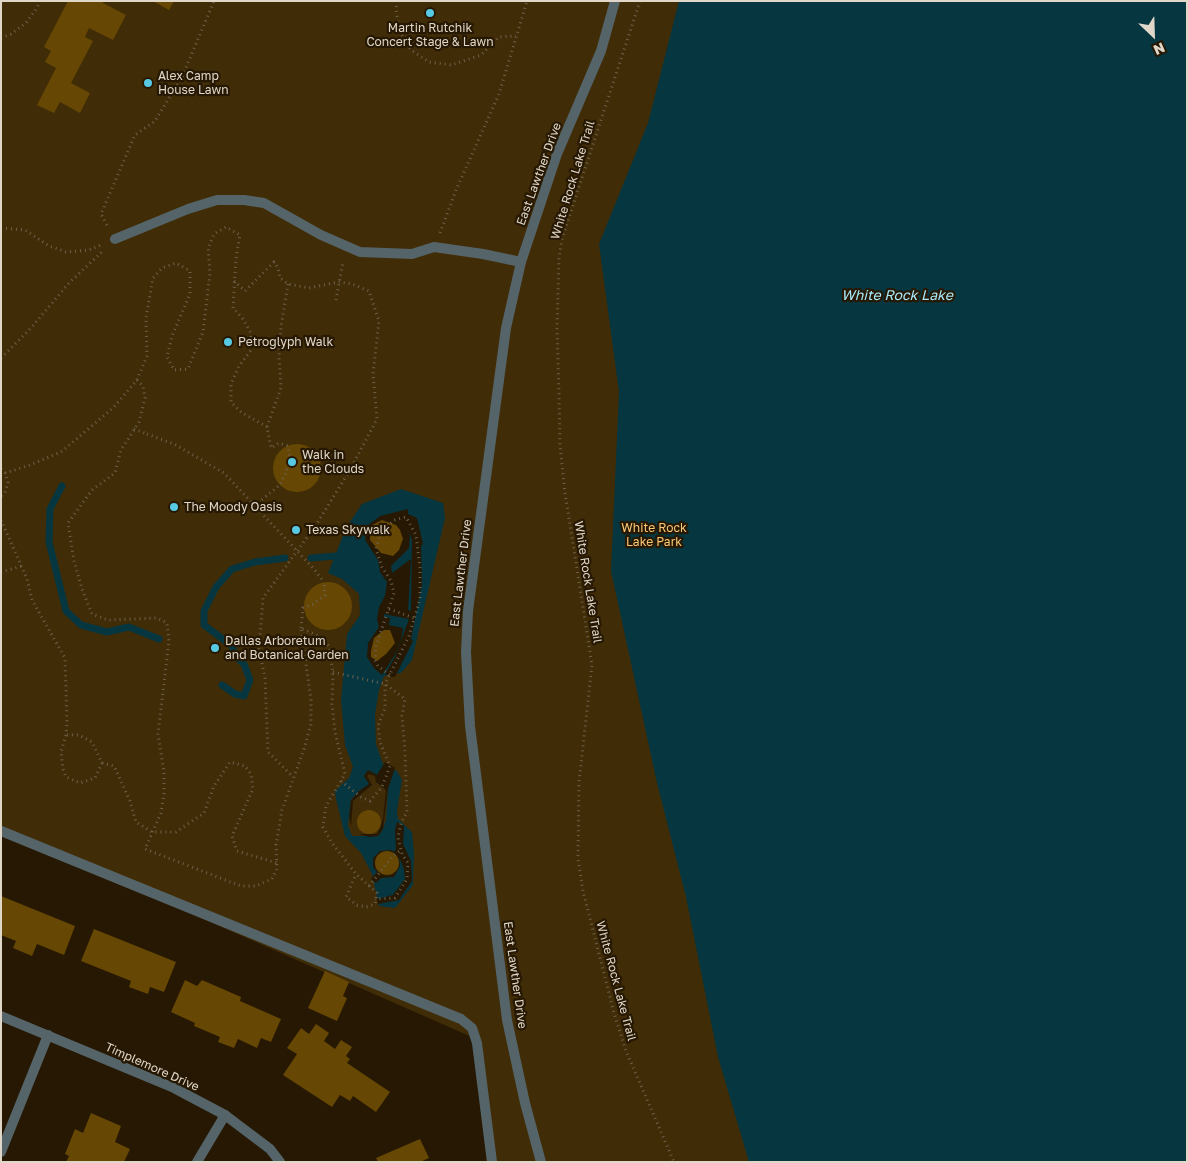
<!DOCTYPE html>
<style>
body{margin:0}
#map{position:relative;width:1188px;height:1163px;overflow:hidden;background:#261802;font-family:"Golos Text",sans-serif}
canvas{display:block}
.frame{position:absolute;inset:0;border:2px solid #e0d7c9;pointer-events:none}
.north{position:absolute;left:1128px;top:10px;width:50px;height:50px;-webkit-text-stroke:4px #261802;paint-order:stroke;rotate:156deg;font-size:14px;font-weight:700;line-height:20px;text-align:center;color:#e0d7c9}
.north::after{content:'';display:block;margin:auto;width:18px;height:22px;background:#e0d7c9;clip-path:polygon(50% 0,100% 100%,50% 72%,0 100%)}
</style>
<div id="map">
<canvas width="1188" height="1163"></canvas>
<div class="frame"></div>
<div class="north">N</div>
</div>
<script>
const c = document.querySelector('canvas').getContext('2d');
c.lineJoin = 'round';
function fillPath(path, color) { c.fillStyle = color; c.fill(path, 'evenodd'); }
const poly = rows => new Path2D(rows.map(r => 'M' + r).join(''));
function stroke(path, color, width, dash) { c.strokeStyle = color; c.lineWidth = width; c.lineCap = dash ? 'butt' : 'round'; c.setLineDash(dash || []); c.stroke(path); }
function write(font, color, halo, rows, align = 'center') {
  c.font = font + ' "Golos Text",sans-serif'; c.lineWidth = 4.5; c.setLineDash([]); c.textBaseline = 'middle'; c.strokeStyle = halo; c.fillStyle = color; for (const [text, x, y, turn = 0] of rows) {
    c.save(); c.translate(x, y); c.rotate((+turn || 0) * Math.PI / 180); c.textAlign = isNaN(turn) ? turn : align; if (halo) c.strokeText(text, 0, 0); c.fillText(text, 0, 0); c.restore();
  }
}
fillPath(poly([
 [1,1,1187,1,1187,1162,487,1162,474,1038,1,830]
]), '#402c06');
fillPath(poly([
 [679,1,1187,1,1187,1162,749,1162,718,1057,686,897,657,783,611,571,619,392,599,244,648,123],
 [401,489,443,503,445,518,412,660,401,673,384,676,379,690,375,715,376,744,383,764,397,771,402,780,397,811,398,819,412,832,414,853,413,885,395,908,379,906,372,874,361,853,345,836,336,799,335,791,349,778,353,767,345,745,341,700,347,634,360,615,359,594,342,579,328,573,347,526,362,504],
 [368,771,377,775,388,789,386,820,383,829,378,836,352,836,348,825,351,800,359,791,370,784,364,776]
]), '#063741');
fillPath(poly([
 [408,509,408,514,417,518,423,544,421,546,422,584,411,639,413,641,395,677,391,677,385,674,395,657,409,619,384,614,384,617,390,618,389,625,403,628,401,640,396,653,382,675,374,668,367,657,368,643,379,627,377,619,379,607,385,596,387,582,380,572,378,560,365,540,367,526,380,516],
 [410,533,412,540,411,611,408,610,411,559,392,573,391,566,409,548],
 [385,762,395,768,388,789,383,829,378,836,369,837,359,834,377,834,380,828,383,819,386,790,376,782,375,776,369,774,367,776,372,785,353,801,351,826,349,817,351,800,359,791,369,784,364,776,368,770,377,775],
 [397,822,404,826,403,844,411,861,412,881,399,900,378,904,377,899,393,895,405,879,404,869,399,857,400,866,394,877,381,878,376,883,371,879,377,872,373,867,373,858,380,851,391,850,394,852,396,849,395,830]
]), '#261802');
stroke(poly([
 [62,486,50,509,49,542,66,611,81,625,107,632,129,627,159,639],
 [311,558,336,556,343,557],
 [222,685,235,694,244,696,250,680,244,664,235,656,232,646,204,625,204,611,216,587,232,569,255,562,285,558]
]), '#063741', 7);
fillPath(poly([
 [68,1,104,1,103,3,126,15,113,40,89,28,85,37,93,41,71,83,90,93,80,113,60,102,54,113,37,105,56,68,45,62,51,51,44,47],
 [153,1,174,1,169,10],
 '273 468a24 24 0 1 1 48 0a24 24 0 1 1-48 0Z',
 [382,520,396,525,400,530,403,539,399,550,393,556,381,553,370,540,370,526],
 '304 606a24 24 0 1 1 48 0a24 24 0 1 1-48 0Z',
 [384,630,390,630,395,643,386,654,377,661,371,657,371,651,374,638],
 '357 822a12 12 0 1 1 24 0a12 12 0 1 1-24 0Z',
 '375 863a12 12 0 1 1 24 0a12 12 0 1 1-24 0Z',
 [1,896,75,926,64,955,37,944,32,956,13,948,16,941,1,935],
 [94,929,176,962,164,992,150,987,148,994,129,987,131,981,81,961],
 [325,971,349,982,343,996,347,998,337,1021,308,1008],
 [185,980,197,986,202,980,241,997,240,1001,281,1019,271,1042,261,1038,257,1048,238,1039,234,1048,218,1042,220,1037,194,1026,195,1023,171,1012],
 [316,1024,329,1033,324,1041,335,1049,341,1040,352,1047,346,1056,350,1059,347,1063,390,1092,376,1112,353,1096,350,1101,340,1095,332,1107,283,1075,297,1054,287,1048,301,1028,309,1034],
 [91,1113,121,1126,115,1142,130,1149,124,1162,66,1162,69,1156,65,1154,75,1129,83,1133],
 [420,1139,429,1158,420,1162,378,1162,376,1158]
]), '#664703');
stroke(poly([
 [397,1,396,9,399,30,411,50,429,62,451,65,481,55,499,37,516,36],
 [640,1,562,239,559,258,557,328,559,393,560,446,565,493,592,665,579,782,578,859,583,891,614,1013,626,1051,674,1162],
 [1,38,11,34,26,23,37,8,40,1],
 [107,225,101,214,135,135,155,121,182,77,214,1],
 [1,228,25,230,49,246,66,252,89,250,101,245],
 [440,233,456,190,499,94,527,1],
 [234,281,245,291,274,262,278,268,280,278,288,284,309,288,339,282,352,284,369,291,379,321,373,374,377,419,350,470,316,525,263,598,259,649,265,678,268,752,293,777],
 [336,300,343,262],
 [1,358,31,328,69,283,104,250],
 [137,380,143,386,145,398,139,422,121,450,115,473,92,490,68,523,74,561,82,589,92,614,108,620,157,618,167,623,169,641,158,734,164,772,164,794,161,813,145,849,241,886,256,886,272,879,277,869,276,845,282,810,304,749,311,724,311,700,301,628,318,636,330,647,333,676,332,704,335,732,345,774,326,806,323,827,332,843,356,874,377,893,375,904,366,907,357,905,346,897,356,874],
 [134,429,147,434],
 [1,469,5,473,8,482,5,493,1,496],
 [5,473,30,465,61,452,113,408,137,380,147,356,146,317,153,278,162,268,176,263,190,271,190,294,172,336,167,357,174,370,188,369,203,332,210,273,208,248,214,234,226,227,240,235,236,258,233,308,243,319,251,333,251,350,239,366,231,384,231,402,241,412,267,427],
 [254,506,280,485,286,473,290,457,288,446,279,443,271,448,267,427,281,388,279,356,281,327,288,284],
 [1,520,27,579,32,600,65,658,67,722,66,735,61,752,63,769,66,777,80,783,95,778,102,763,92,742,79,735,66,735],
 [1,572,22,566],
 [389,609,414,618],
 [301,628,303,608,313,604,325,595,324,582],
 [333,672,385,684,405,699,402,716,405,752,407,812,401,823,398,838,402,854,408,863,407,879,395,898,375,899],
 [102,763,114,766,130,801,136,822,152,832,176,832,204,813,214,786,230,762,245,766,251,774,253,789,232,836,237,851,277,863],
 [341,781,361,797,370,801,382,787,390,766,380,742,378,726,385,708,385,684,409,636,420,599,420,568,416,535,406,517,394,520,380,534,376,549,382,567,391,581,394,593,376,646,375,660,378,666,390,675],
 [369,886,393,856,401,850]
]), '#6d614e', 3, [1, 4]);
stroke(poly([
 [115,239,188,209,217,200,244,200,264,203,321,235,360,252,412,254,434,247,483,254,521,262],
 [1,831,461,1019,472,1028,477,1043,492,1162],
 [197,1162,225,1115]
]), '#556468', 10);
stroke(poly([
 [1,1016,174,1088,225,1115,270,1149,280,1162],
 [1,1152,48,1035],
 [541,1162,525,1103,507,1020,470,726,466,652,468,611,506,328,521,262,557,154,601,51,615,1]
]), '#556468', 10);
stroke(poly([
 [147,434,174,444,224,473,313,568,324,582]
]), '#6d614e', 3, [1, 4]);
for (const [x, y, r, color] of [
 [430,13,5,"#58c9e3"],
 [148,83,5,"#58c9e3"],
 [228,342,5,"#58c9e3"],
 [292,462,5,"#58c9e3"],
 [174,507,5,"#58c9e3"],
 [296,530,5,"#58c9e3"],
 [215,648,5,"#58c9e3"]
]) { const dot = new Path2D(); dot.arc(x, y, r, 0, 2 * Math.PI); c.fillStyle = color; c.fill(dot); stroke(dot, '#261802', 2); }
write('12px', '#e0d7c9', '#261802', [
 ["Martin Rutchik",430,28,"center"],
 ["Concert Stage & Lawn",430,42,"center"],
 ["Alex Camp",158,76],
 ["House Lawn",158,90],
 ["Petroglyph Walk",238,342],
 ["Walk in",302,455],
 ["the Clouds",302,469],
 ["The Moody Oasis",184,507],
 ["Texas Skywalk",306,530],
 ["Dallas Arboretum",225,641],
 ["and Botanical Garden",225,655]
], 'left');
write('12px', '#e0d7c9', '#261802', [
 ["East Lawther Drive",539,174,-70],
 ["White Rock Lake Trail",573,180,-73],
 ["East Lawther Drive",461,573,-83],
 ["White Rock Lake Trail",588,582,81],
 ["East Lawther Drive",515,975,82],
 ["White Rock Lake Trail",616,981,75],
 ["Timplemore Drive",152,1067,24]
]);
write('12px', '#fac976', '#261802', [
 ["White Rock",654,528],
 ["Lake Park",654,542]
]);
write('italic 14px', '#a7e8f9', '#261802', [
 ["White Rock Lake",897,296]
]);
</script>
